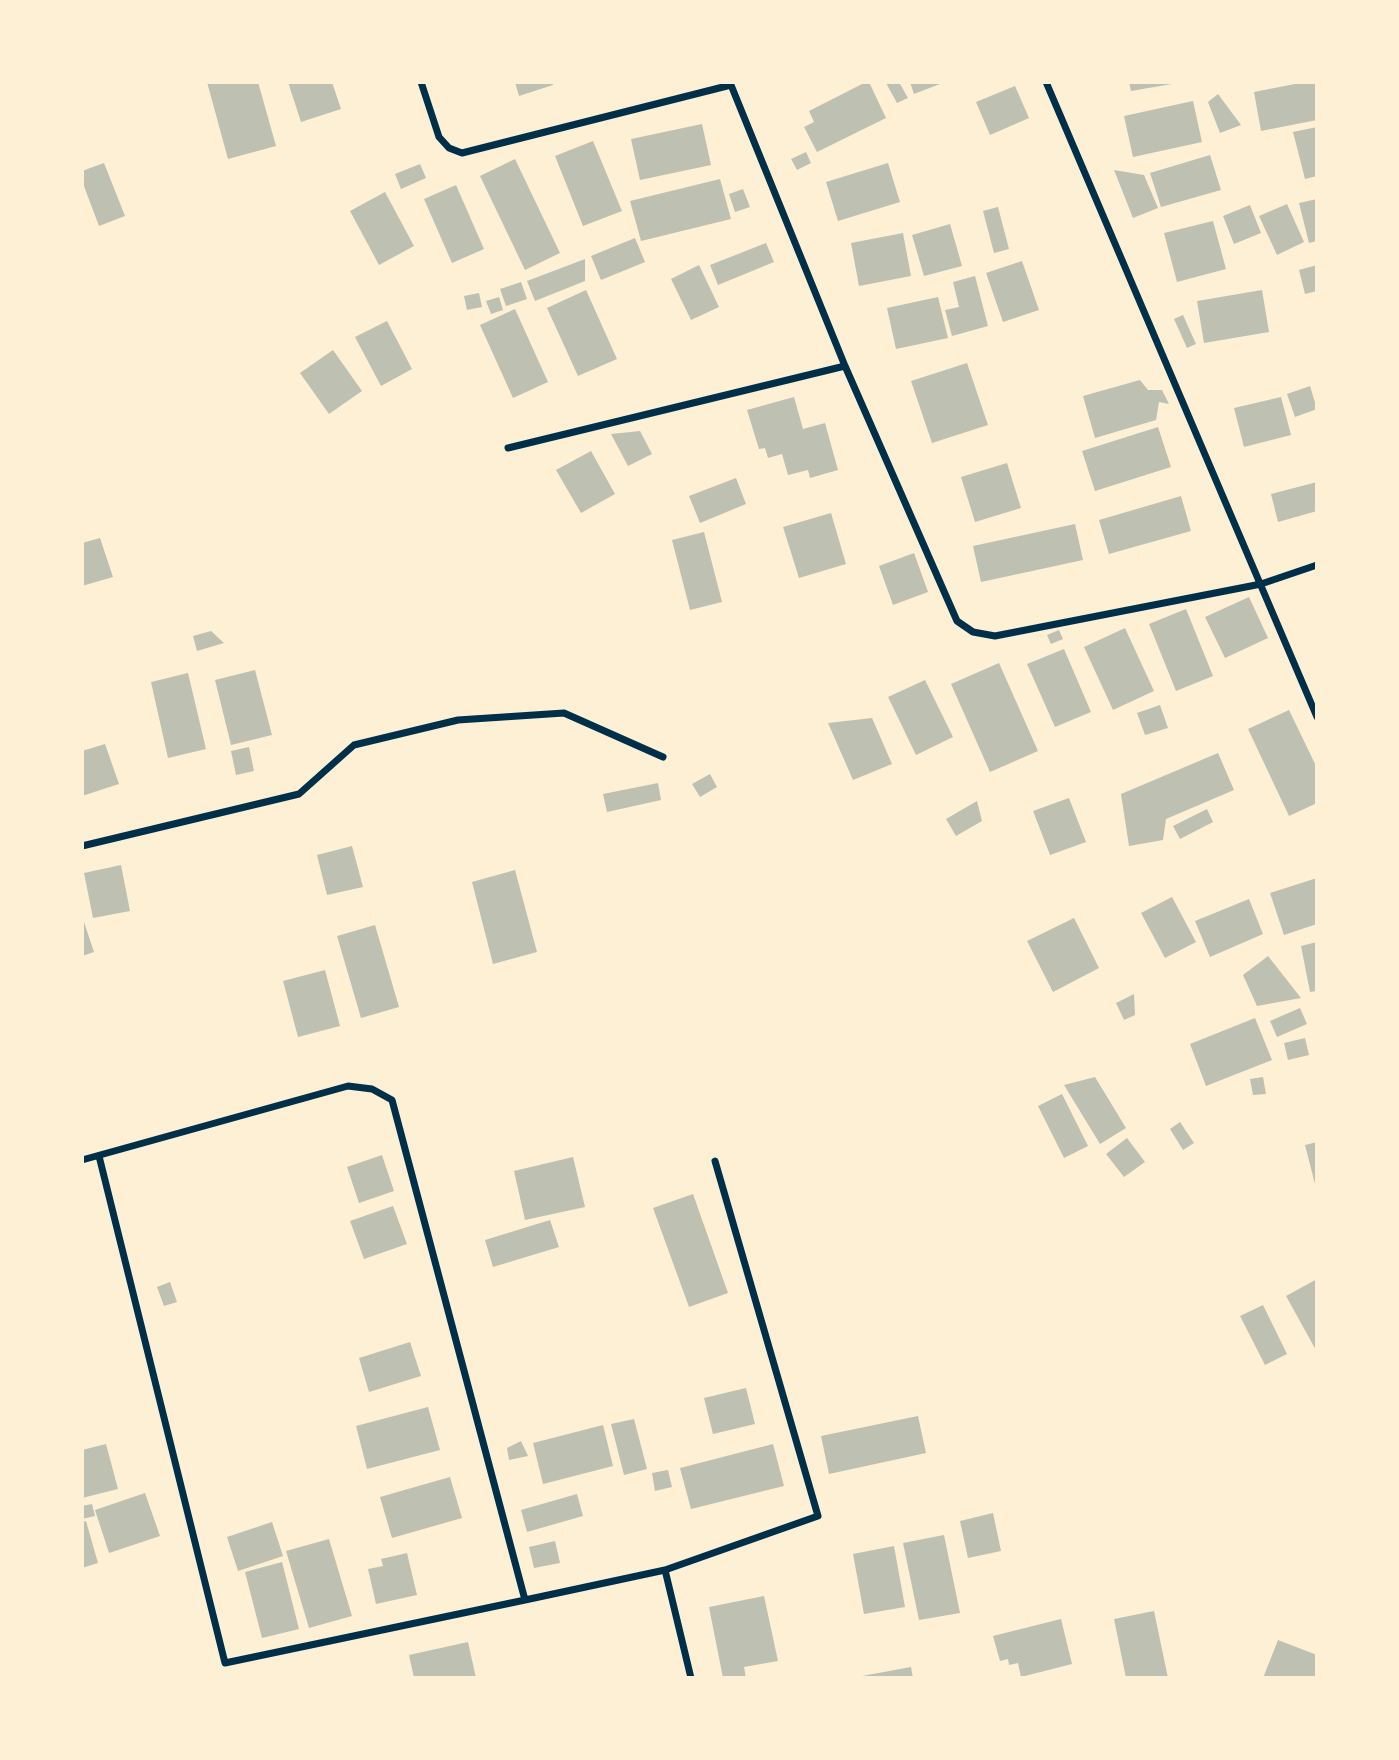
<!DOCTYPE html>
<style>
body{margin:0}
#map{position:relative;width:1399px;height:1760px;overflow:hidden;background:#fdf0d5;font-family:Overpass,sans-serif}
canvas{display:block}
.frame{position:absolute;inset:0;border:84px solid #fdf0d5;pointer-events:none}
</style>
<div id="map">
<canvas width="1399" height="1760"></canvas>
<div class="frame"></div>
</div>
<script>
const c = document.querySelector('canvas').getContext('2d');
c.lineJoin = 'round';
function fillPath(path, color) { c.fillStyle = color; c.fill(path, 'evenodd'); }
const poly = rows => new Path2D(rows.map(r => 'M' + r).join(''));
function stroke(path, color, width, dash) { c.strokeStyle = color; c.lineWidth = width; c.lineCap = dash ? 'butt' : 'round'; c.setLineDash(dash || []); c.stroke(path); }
fillPath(poly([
 [207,82,258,82,276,146,228,159],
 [288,82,332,82,341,109,301,122],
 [515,82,552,82,553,85,519,96],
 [866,82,869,82,886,118,817,152,804,127,814,122,809,111],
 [889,82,899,82,908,98,897,103,886,83],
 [910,82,945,82,914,94],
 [1129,82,1172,82,1172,84,1131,91],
 [1305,82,1317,82,1317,120,1261,131,1254,92],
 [1015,86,1029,118,990,135,976,102],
 [1218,94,1241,125,1220,133,1208,102],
 [1193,101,1202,142,1133,157,1124,116],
 [702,124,711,165,640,180,631,139],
 [1317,127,1317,176,1305,179,1293,132],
 [593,141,622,211,583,226,555,156],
 [806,152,811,163,797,170,791,159],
 [1210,155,1221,190,1161,207,1150,173],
 [515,159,560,253,525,270,480,176],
 [104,163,125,216,99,226,82,181,82,171],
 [888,163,900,202,838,221,826,182],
 [420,164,426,178,401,189,395,174],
 [1114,170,1144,175,1158,208,1133,218],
 [720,179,731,219,641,241,630,201],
 [456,185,484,249,452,263,424,199],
 [743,189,750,207,735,212,729,194],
 [385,192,414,246,379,265,350,211],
 [1317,199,1317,241,1309,243,1299,203],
 [1287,204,1304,242,1277,255,1259,216],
 [1250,205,1261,233,1234,244,1223,216],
 [998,207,1009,249,994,253,983,211],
 [1213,221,1226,269,1177,282,1164,233],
 [950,224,962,266,924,276,912,235],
 [903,233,911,276,859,286,851,243],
 [635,238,645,262,601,280,591,256],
 [766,243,774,262,718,285,710,265],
 [585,259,585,281,535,301,527,281],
 [1022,261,1039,310,1003,322,986,273],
 [699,265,719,307,691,320,671,279],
 [1317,265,1317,291,1305,294,1299,270],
 [975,276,988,326,952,336,945,310,959,307,953,282],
 [521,282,527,299,506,306,500,289],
 [586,290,617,359,578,376,547,308],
 [1262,290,1269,332,1204,343,1197,301],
 [479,293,482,307,467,310,464,296],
 [499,297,503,310,491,314,486,301],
 [938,297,948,338,896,349,887,308],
 [515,309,548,382,513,398,480,325],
 [1183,315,1196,344,1187,348,1174,319],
 [387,321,412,369,381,386,355,337],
 [333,350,362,391,329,414,300,373],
 [967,363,988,425,932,443,911,381],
 [1140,380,1148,390,1162,390,1169,404,1159,402,1156,420,1095,438,1083,396],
 [1310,386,1317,409,1295,417,1287,394],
 [794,397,803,429,825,423,838,470,810,478,808,470,788,475,782,454,768,458,765,448,759,449,747,410],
 [1281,397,1291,435,1244,447,1234,408],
 [1158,427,1171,467,1095,491,1082,451],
 [640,431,652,454,628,466,611,434],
 [591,451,615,494,581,513,556,470],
 [1007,463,1021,508,975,522,961,477],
 [736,478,746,504,700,523,689,496],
 [1317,482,1317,511,1278,522,1271,494],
 [1181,496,1191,531,1109,554,1099,520],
 [831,513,846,564,799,578,783,527],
 [1075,524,1083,560,981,582,973,546],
 [704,532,722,602,690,610,672,540],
 [100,538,113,577,82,586,82,543],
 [914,553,928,592,893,605,879,566],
 [1249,597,1268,638,1225,658,1205,617],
 [1186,609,1213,676,1176,691,1149,624],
 [1125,628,1154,691,1113,710,1084,647],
 [1059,630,1063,639,1051,644,1047,635],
 [211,631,224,643,197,651,193,636],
 [1064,649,1091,712,1055,727,1027,664],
 [999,663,1038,751,990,772,951,684],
 [255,670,272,735,231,745,215,680],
 [188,673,206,749,168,758,151,682],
 [925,680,953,737,916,755,888,697],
 [1160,705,1168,728,1145,735,1137,713],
 [1289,710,1317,768,1317,803,1289,816,1248,729],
 [872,718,892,764,853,780,828,723],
 [105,744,119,784,82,796,82,751],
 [249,747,254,771,236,775,231,751],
 [1218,753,1234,790,1166,819,1163,840,1129,846,1121,794],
 [710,774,717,787,700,797,692,784],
 [658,783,661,800,607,812,603,794],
 [1069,798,1086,842,1050,855,1033,811],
 [977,801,982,821,956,836,946,819],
 [1207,809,1213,822,1180,839,1173,826],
 [352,846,363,887,327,895,317,855],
 [121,865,130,911,93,918,84,873],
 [515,870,537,952,493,964,472,882],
 [1317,878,1317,924,1284,935,1270,893],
 [1172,897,1196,942,1165,958,1141,913],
 [1249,899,1263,934,1210,957,1195,921],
 [82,916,94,952,82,956],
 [1074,918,1099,968,1053,992,1027,941],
 [375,925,399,1007,361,1018,337,936],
 [1317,942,1317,991,1310,992,1301,946],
 [1268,956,1301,998,1257,1006,1243,975],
 [325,970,340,1026,298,1037,283,981],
 [1134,994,1135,1015,1124,1020,1116,1003],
 [1300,1008,1307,1024,1277,1037,1270,1021],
 [1255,1018,1272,1060,1206,1086,1190,1044],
 [1305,1038,1309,1055,1288,1060,1284,1043],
 [1095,1077,1126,1128,1100,1144,1064,1085],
 [1263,1077,1266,1094,1253,1095,1250,1079],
 [1062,1094,1088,1146,1064,1158,1038,1106],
 [1180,1122,1194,1143,1183,1150,1170,1129],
 [1127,1138,1145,1162,1124,1177,1106,1154],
 [1317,1142,1317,1188,1316,1188,1305,1145],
 [382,1155,394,1191,359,1203,347,1167],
 [573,1157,585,1207,525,1220,514,1171],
 [693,1194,728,1293,689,1307,653,1208],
 [393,1206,407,1244,364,1259,350,1221],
 [550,1220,559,1247,493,1267,485,1240],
 [1317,1279,1317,1352,1286,1296],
 [170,1282,177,1302,164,1306,157,1287],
 [1263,1305,1287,1354,1265,1365,1240,1316],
 [410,1342,421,1376,369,1392,359,1358],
 [746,1388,755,1424,713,1434,704,1398],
 [428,1407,440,1450,367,1469,356,1426],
 [918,1416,926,1453,829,1474,821,1436],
 [634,1419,647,1469,624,1475,611,1424],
 [603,1425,613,1466,543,1484,533,1443],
 [521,1441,528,1456,509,1460,507,1448],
 [106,1444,118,1489,82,1498,82,1450],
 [773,1444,784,1486,691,1509,680,1468],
 [668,1470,672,1487,655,1491,652,1473],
 [450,1477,462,1518,392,1538,380,1497],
 [145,1493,160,1536,109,1553,95,1510],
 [577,1494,583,1516,527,1532,521,1510],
 [92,1504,95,1516,82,1519,82,1506],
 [993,1513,1001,1551,968,1558,960,1521],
 [86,1521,98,1563,82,1568,82,1522],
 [272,1522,283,1556,238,1571,227,1537],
 [944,1535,960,1613,919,1620,903,1543],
 [329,1539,352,1616,309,1628,286,1551],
 [555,1541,560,1563,534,1568,529,1547],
 [894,1546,905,1607,864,1614,853,1554],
 [407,1553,417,1595,376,1604,368,1569,383,1566,381,1559],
 [282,1562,299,1629,262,1638,245,1572],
 [764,1596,778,1661,744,1667,746,1678,723,1678,709,1607],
 [1154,1611,1168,1678,1126,1678,1114,1619],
 [1061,1619,1072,1664,1021,1677,1018,1663,1009,1665,1008,1659,1000,1661,993,1636],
 [1278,1640,1317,1655,1317,1678,1263,1678],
 [468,1642,476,1678,414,1678,409,1655],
 [911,1667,913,1678,862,1678,862,1676]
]), '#bec0b2');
stroke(poly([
 [421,82,439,137,449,148,462,153,731,85,845,366,957,621,973,632,995,636,1261,584,1317,565],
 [1046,82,1317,717],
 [508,448,845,366],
 [82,846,299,794,354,745,458,720,564,713,663,757],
 [99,1156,225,1663,525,1600],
 [82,1160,348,1086,372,1089,392,1100,525,1600,665,1570,691,1678],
 [665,1570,818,1516,715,1161]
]), '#003049', 7);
</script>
